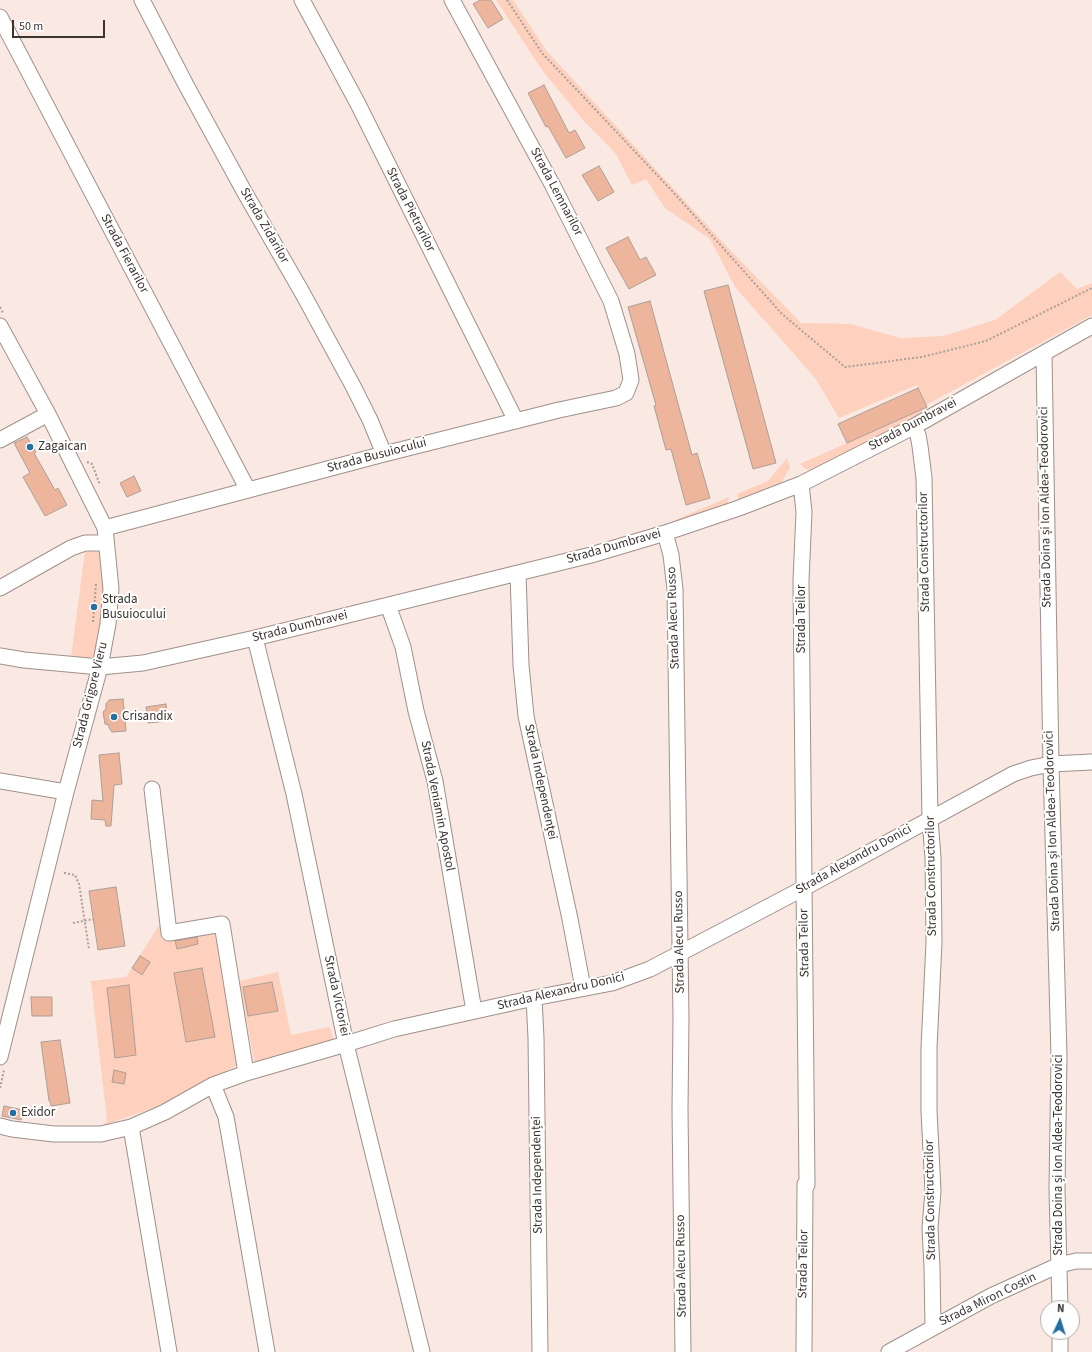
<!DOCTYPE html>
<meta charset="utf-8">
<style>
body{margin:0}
#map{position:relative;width:1092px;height:1352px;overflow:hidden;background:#f9e9e2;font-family:"Source Sans 3",sans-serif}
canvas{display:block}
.north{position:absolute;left:1040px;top:1300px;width:40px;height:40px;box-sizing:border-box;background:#fff;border:1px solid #b0aead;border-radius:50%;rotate:4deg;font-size:11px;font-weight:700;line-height:16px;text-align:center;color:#3a3431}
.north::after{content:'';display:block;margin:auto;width:14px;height:18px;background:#236fa2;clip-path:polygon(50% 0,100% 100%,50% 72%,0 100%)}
.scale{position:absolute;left:12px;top:20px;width:93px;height:18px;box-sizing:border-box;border:2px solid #3a3431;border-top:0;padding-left:5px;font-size:12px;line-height:14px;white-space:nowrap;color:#3a3431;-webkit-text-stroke:3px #fff;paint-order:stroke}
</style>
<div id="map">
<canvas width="1092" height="1352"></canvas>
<div class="north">N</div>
<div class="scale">50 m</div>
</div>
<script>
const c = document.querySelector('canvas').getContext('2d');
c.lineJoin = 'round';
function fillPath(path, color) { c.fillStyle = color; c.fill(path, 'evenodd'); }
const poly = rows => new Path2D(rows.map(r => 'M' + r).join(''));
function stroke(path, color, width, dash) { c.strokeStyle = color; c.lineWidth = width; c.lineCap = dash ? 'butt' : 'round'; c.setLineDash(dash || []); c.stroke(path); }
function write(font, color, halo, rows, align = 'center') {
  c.font = font + ' "Source Sans 3",sans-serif'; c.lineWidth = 4; c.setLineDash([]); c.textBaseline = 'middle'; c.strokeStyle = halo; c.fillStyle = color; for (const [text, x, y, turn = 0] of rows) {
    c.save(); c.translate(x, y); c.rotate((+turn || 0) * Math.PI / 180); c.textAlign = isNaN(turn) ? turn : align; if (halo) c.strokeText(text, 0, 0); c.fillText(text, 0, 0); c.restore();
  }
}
fillPath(poly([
 [496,0,513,0,546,50,728,248,801,323,851,324,900,338,943,336,995,320,1060,272,1077,289,1092,283,1092,315,926,405,917,385,839,418,815,378,735,287,710,239,665,208,646,179,632,185,616,154,583,120,542,70],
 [927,407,929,412,820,467,807,470,800,464],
 [787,458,790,468,779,486,739,501,737,494,768,481],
 [729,497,727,505,675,524,673,521],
 [101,550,107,599,103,629,93,662,71,657,85,552],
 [160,924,162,940,218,928,239,1064,173,1101,102,1126,107,1121,91,981,126,977],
 [278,972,291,1035,330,1027,334,1043,255,1065,239,981],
 [272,982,278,1011,248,1016,243,988]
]), '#fdd1bd');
const building = poly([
 [480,0,491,0,503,19,488,28,473,4,480,0],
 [544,85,569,133,575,130,585,148,566,158,548,126,546,127,528,93,544,85],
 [599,166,614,192,598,201,582,175,599,166],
 [628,237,640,260,646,257,656,275,629,289,606,248,628,237],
 [728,285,776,463,753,469,704,291,728,285],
 [650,301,692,455,697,453,710,498,686,505,671,449,666,450,654,406,656,405,628,307,650,301],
 [918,388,927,407,847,443,838,424,918,388],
 [27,437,36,452,34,453,55,490,58,488,67,505,45,516,23,477,30,473,14,443,27,437],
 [134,476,141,491,127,497,120,483,134,476],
 [123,699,126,731,112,732,109,728,109,725,105,724,103,712,106,709,106,704,109,700,123,699],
 [166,704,168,721,148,723,146,707,166,704],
 [119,753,122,784,114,785,111,826,106,826,105,820,91,819,92,800,103,801,99,755,119,753],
 [116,887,125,946,98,950,89,891,116,887],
 [197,937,198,944,177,949,175,941,197,937],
 [140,956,150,962,142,975,132,968,140,956],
 [202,968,215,1037,186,1042,174,973,202,968],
 [272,982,278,1011,248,1016,243,987,272,982],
 [129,985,136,1055,115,1058,107,988,129,985],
 [31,997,52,997,52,1016,32,1016,31,997],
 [60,1040,70,1103,51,1106,50,1101,49,1101,41,1042,60,1040],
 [114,1070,126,1073,124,1084,112,1082,114,1070],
 [4,1106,23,1110,21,1120,2,1116,4,1106]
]);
fillPath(building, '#ecb59c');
stroke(building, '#ad9e97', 1);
const minor = poly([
 [142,0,186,85,245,193,303,294,353,386,370,420,384,454],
 [302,0,358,104,516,421],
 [0,17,248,490],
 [0,326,48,414,105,528,111,589,108,624,100,667,66,792,0,1057],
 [1044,354,1051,764,1059,1056,1057,1189,1060,1308],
 [913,427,918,435,920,446,924,478,930,819,933,858,934,942,929,1048,929,1111,933,1191,930,1228,932,1267,933,1327],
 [0,440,48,414],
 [801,484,804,512,801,581,807,1185,805,1184,804,1352],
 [105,528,384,454,559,410,616,398,626,393,631,380,627,354,611,301,553,186,452,0],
 [665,533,671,555,675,589,681,1018,680,1110,683,1352],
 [518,573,521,665,526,716,570,919,583,988],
 [0,588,71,548,85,543,106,543],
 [388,605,403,647,416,711,435,781,474,1011],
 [255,638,294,794,346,1044,422,1352],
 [0,656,24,660,100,667,143,663,255,638,518,573,591,555,665,533,739,508,801,484,913,427,1092,326],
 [0,781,66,792],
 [152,789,169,933,222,924,246,1073],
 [534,998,536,1038,540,1352],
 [213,1085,226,1117,267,1352],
 [0,1126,12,1129,54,1134,101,1134,131,1127,165,1112,213,1085,246,1073,346,1044,394,1029,534,998,612,983,650,969,804,888,1013,774,1031,768,1051,764,1092,762],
 [131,1127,169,1352],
 [1060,1332,1060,1352],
 [889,1352,991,1296,1059,1265,1076,1261,1092,1261]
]);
stroke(minor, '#9f9089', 17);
stroke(poly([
 [507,0,542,53,674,193,782,314,845,367,922,357,986,341,1092,288],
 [0,307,3,313],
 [87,462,92,464,100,485],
 [93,622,96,584],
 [64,873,75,875,79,884,89,949],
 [73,923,94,919],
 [0,1088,4,1070]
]), '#ab9f99', 2, [2, 2]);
stroke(minor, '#fff', 15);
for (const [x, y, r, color] of [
 [30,447,4,"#236fa2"],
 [94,607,4,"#236fa2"],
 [114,717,4,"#236fa2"],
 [13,1113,4,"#236fa2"]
]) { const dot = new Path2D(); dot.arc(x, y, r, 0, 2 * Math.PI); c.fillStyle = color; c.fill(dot); stroke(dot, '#fff', 1.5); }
write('13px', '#3a3431', '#fff', [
 ["Strada Lemnarilor",556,192,62],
 ["Strada Pietrarilor",410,210,63],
 ["Strada Zidarilor",264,226,60],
 ["Strada Fierarilor",124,254,62],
 ["Strada Dumbravei",913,425,-28],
 ["Strada Busuiocului",377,456,-15],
 ["Strada Doina și Ion Aldea-Teodorovici",1046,507,-91],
 ["Strada Dumbravei",614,547,-16],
 ["Strada Constructorilor",925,552,-91],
 ["Strada Alecu Russo",674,618,-92],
 ["Strada Teilor",802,619,-90],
 ["Strada Dumbravei",300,627,-14],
 ["Strada Grigore Vieru",91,695,-76],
 ["Strada Independenţei",540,782,78],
 ["Strada Veniamin Apostol",437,806,79],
 ["Strada Doina și Ion Aldea-Teodorovici",1053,831,-92],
 ["Strada Alexandru Donici",854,860,-29],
 ["Strada Constructorilor",932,876,-91],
 ["Strada Alecu Russo",680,942,-91],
 ["Strada Teilor",805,943,-91],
 ["Strada Alexandru Donici",561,992,-13],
 ["Strada Victoriei",336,996,78],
 ["Strada Doina și Ion Aldea-Teodorovici",1059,1155,-90],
 ["Strada Independenței",538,1175,-91],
 ["Strada Constructorilor",931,1200,-91],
 ["Strada Teilor",804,1264,-89],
 ["Strada Alecu Russo",682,1266,-91],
 ["Strada Miron Costin",988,1300,-26]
]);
write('13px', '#3a3431', '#fff', [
 ["Zagaican",38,447],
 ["Strada",102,600],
 ["Busuiocului",102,615],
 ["Crisandix",122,717],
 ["Exidor",21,1113]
], 'left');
</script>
